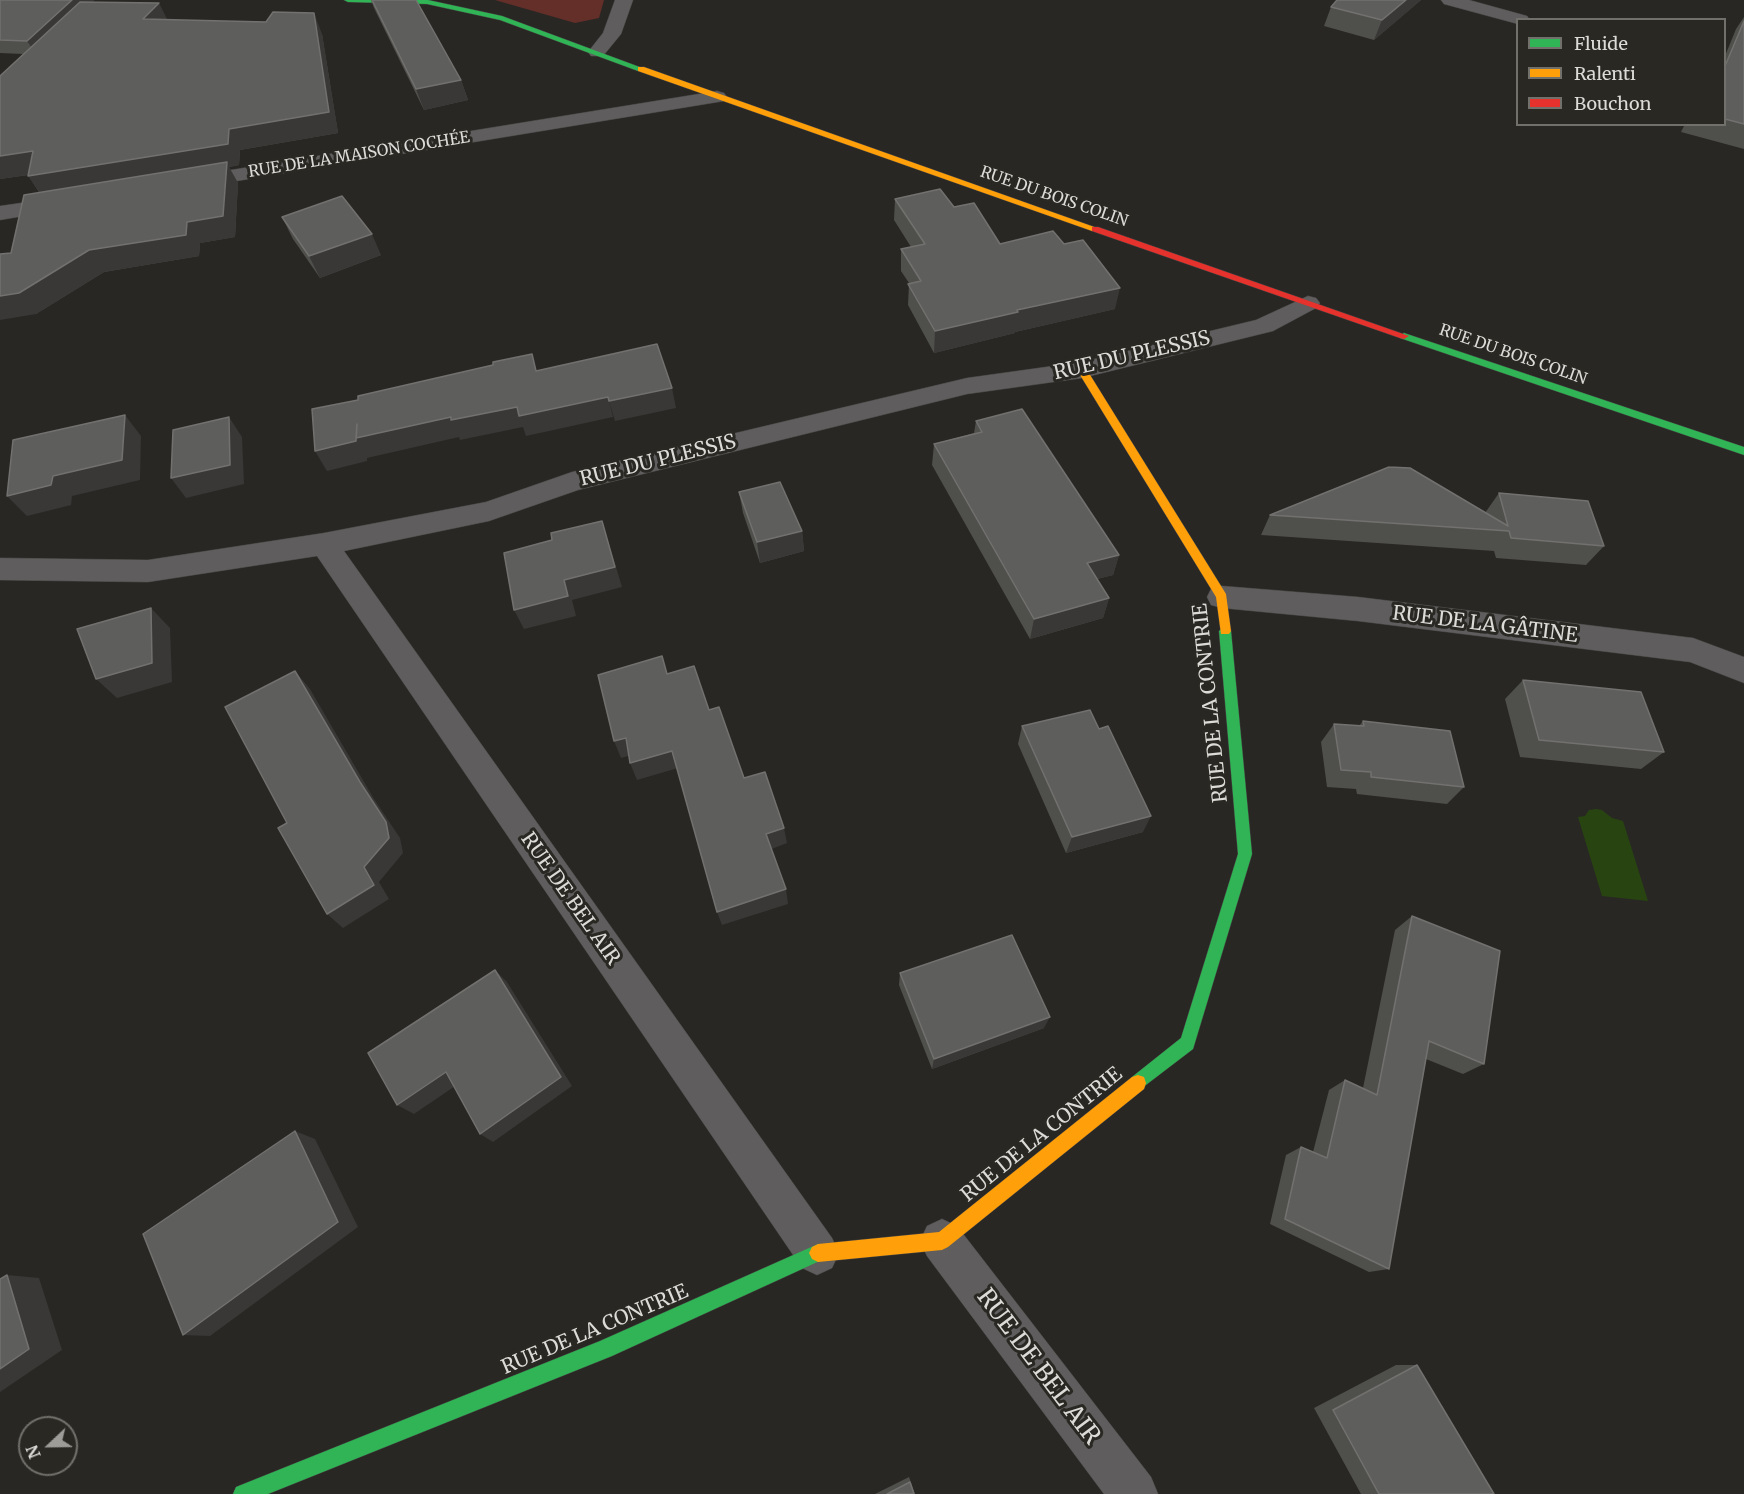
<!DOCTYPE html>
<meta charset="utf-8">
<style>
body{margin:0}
#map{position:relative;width:1744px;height:1494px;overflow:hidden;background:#292724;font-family:Merriweather,serif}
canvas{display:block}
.legend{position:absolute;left:1516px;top:18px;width:210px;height:108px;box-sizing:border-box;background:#2a2823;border:2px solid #71706b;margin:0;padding:8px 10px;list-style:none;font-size:18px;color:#dcdbd8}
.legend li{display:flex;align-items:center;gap:12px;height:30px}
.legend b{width:30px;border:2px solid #71706b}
.north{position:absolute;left:18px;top:1416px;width:60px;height:60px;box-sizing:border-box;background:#2a2823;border:2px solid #71706b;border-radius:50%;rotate:248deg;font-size:16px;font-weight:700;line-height:24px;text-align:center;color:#dcdbd8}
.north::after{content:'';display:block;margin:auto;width:21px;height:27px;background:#9d9c99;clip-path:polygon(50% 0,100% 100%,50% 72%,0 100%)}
</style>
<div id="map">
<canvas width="1744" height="1494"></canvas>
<ul class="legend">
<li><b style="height:8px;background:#30b455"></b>Fluide</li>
<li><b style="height:8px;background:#ff9f0a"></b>Ralenti</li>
<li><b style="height:8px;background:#e5322d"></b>Bouchon</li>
</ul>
<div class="north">N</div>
</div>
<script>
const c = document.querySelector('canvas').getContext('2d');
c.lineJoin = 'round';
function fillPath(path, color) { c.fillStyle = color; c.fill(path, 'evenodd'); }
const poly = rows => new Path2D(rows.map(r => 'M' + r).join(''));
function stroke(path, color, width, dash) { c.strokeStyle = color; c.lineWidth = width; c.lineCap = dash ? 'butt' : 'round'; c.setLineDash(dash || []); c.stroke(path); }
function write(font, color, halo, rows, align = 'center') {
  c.font = font + ' Merriweather,serif'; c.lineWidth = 6; c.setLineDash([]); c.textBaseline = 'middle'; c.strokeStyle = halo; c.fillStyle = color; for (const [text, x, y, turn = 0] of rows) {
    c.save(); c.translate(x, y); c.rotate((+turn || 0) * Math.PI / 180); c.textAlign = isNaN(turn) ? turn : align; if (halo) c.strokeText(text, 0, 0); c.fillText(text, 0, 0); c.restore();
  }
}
fillPath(poly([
 [495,0,604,0,599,18,575,23]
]), '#642f28');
fillPath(poly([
 [1596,809,1602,810,1612,818,1623,821,1648,901,1602,896,1578,817,1585,816,1589,810]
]), '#284511');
const street = poly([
 [615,0,633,0,621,34,603,56,591,56,588,52,603,33,615,0],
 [1441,0,1469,0,1527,16,1530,20,1518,20,1518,24,1444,4,1441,0],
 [717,91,724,93,727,97,724,101,188,189,181,187,177,183,181,179,188,177,717,91],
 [63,197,71,198,74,203,71,208,0,220,0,206,63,197],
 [1308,296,1316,298,1320,303,1316,308,1273,331,1082,378,967,394,578,490,489,521,344,551,832,1238,839,1253,832,1268,817,1275,802,1268,317,556,148,582,0,580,0,558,148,560,324,533,486,502,572,472,967,378,1082,362,1256,320,1308,296],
 [1222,586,1358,597,1693,638,1744,657,1744,683,1690,662,1358,621,1222,608,1211,605,1207,597,1211,589,1222,586],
 [942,1219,957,1226,1151,1477,1158,1494,1104,1494,927,1256,920,1241,927,1226,942,1219]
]);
const fast = poly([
 [344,0,428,0,502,16,645,69,638,71,500,20,427,4,348,2,344,0],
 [1404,333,1744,447,1744,455,1400,338,1399,336,1404,333],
 [1225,626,1231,631,1252,854,1193,1049,1138,1091,1132,1089,1130,1083,1132,1077,1181,1038,1238,854,1219,631,1225,626],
 [818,1244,824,1247,827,1253,824,1259,612,1356,268,1494,233,1494,236,1487,600,1341,818,1244]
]);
const slow = poly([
 [638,67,644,67,1100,229,1092,231,638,71,638,67],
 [1082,367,1087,370,1226,594,1231,631,1229,634,1221,634,1216,597,1077,370,1082,367],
 [1138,1075,1144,1077,1146,1083,1144,1089,948,1247,942,1250,818,1262,812,1259,809,1253,812,1247,818,1244,939,1232,1132,1077,1138,1075]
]);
const jam = poly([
 [1092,227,1098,227,1409,336,1404,339,1400,338,1092,231,1092,227]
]);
stroke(street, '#454442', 1);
stroke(fast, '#454442', 1);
stroke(slow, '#454442', 1);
stroke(jam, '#454442', 1);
fillPath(street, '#5f5d5d');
fillPath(fast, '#30b455');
fillPath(slow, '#ff9f0a');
fillPath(jam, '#e5322d');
fillPath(poly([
 [0,0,94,0,92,2,168,20,322,34,338,133,240,150,239,165,229,167,238,183,235,237,200,243,199,256,104,272,36,314,11,253,39,192,28,175,0,179,0,76,23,54,0,53],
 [371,0,416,0,461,80,468,100,424,110,374,8],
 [1421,0,1374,40,1324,26,1331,7],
 [1744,17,1744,149,1681,132,1685,124,1725,124,1725,56,1736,29],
 [895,199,954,207,1000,244,1115,309,1015,332,1015,333,934,353,908,305,909,283,901,271,901,249,911,247,894,220],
 [282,217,381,255,320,278,293,239],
 [976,421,1119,555,1113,575,1097,579,1109,598,1103,618,1030,639,932,465,934,444,974,433],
 [739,492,802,531,804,551,760,563,743,513],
 [1499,493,1604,546,1586,565,1496,558,1494,551,1261,535,1270,515,1485,513],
 [1523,680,1664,752,1641,769,1520,757,1505,699],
 [1363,721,1464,787,1447,804,1357,794,1356,789,1327,787,1321,742,1334,724,1359,726],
 [1022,726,1143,832,1066,853,1018,744],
 [1412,916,1484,1064,1463,1074,1426,1059,1389,1269,1369,1272,1270,1224,1286,1155,1301,1147,1313,1152,1329,1090,1345,1080,1363,1088,1395,930],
 [900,973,1044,1028,932,1069,899,985],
 [1396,1365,1417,1365,1494,1494,1361,1494,1314,1408],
 [909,1477,915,1494,875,1494]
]), '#4f4f4c');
fillPath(poly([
 [72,0,94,0,36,54,27,41],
 [1406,0,1421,0,1374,40,1382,20],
 [159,3,169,23,143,19],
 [314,13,322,34,338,133,240,150,239,165,229,167,238,183,235,237,200,243,199,256,104,272,36,314,0,320,0,296,43,197,28,176,229,129],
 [461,80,468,100,424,110,416,89],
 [33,151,48,172,0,179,0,156],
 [372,234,381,255,320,278,309,256],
 [1120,288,1115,309,1015,332,1015,333,934,353,935,331,1017,310],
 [672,388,676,408,615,421,609,401],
 [608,397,613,417,526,436,523,427,460,440,459,437,367,458,367,461,327,471,315,451,357,424],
 [125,415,141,436,140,480,72,496,71,505,27,516,7,496,53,476],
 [229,417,242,437,244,484,186,498,171,478],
 [602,521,622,587,572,600,576,616,524,629,514,610,564,580],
 [802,531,804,551,760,563,757,542],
 [1119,555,1113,575,1081,583,1087,563],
 [1109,598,1103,618,1030,639,1034,619],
 [151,608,170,628,172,682,117,698,96,679],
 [295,671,310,689,374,799,400,838,403,853,379,882,389,899,343,928,327,914,364,867,360,782],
 [626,738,632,755,621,758,614,741],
 [672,751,678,768,637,780,630,763],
 [1151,816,1143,832,1066,853,1072,837],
 [784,828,787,843,769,850,766,834],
 [786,889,788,904,722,925,717,912],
 [495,970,507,982,572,1086,493,1142,480,1134],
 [1050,1017,1044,1028,932,1069,934,1059],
 [446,1072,461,1082,414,1114,397,1105],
 [295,1131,315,1139,358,1227,210,1336,183,1335],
 [7,1275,39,1278,62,1350,0,1392,0,1369]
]), '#393836');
const building = poly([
 [0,0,72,0,27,41,0,40,0,0],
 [372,0,416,0,461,80,416,89,372,0],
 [1337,0,1406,0,1382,20,1331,7,1337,0],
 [80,2,159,3,143,19,266,22,273,12,314,13,329,112,229,129,228,144,28,176,33,151,0,156,0,76,80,2],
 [1744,21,1744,124,1725,119,1725,66,1744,21],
 [227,162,223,216,187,222,186,235,89,250,19,293,0,296,0,254,11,253,24,195,227,162],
 [940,189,954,207,974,203,1000,244,1053,231,1064,244,1083,240,1120,288,1017,310,1018,312,935,331,908,284,921,281,901,249,925,244,895,199,940,189],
 [342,196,372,234,309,256,282,217,342,196],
 [657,344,672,388,609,401,608,397,519,416,517,407,451,420,451,417,356,438,357,424,356,441,315,451,312,409,358,400,358,396,493,365,493,362,532,354,536,371,657,344],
 [1022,409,1119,555,1087,563,1109,598,1034,619,934,444,982,432,976,421,1022,409],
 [125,415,122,460,53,476,51,485,7,496,13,440,125,415],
 [229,417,230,465,171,478,173,430,229,417],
 [1389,467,1410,468,1508,526,1499,493,1588,501,1604,546,1511,538,1509,531,1270,515,1389,467],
 [780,482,802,531,757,542,739,492,780,482],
 [602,521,615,567,564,580,568,596,514,610,504,553,552,540,551,533,602,521],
 [151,608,152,663,96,679,77,629,151,608],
 [662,656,667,674,694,666,709,710,719,707,744,778,765,772,784,828,766,834,786,889,717,912,672,751,630,763,626,738,614,741,598,675,662,656],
 [295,671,360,782,386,822,389,838,364,867,374,885,327,914,278,828,287,823,225,707,295,671],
 [1523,680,1641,692,1664,752,1539,740,1523,680],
 [1090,710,1099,729,1108,726,1151,816,1072,837,1022,726,1090,710],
 [1363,721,1450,731,1464,787,1371,777,1371,772,1341,770,1334,724,1364,726,1363,721],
 [1412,916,1500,951,1484,1064,1429,1041,1389,1269,1285,1219,1301,1147,1327,1158,1345,1080,1377,1095,1412,916],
 [1012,935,1050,1017,934,1059,900,973,1012,935],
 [495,970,561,1077,480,1134,446,1072,397,1105,368,1053,495,970],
 [295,1131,338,1222,183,1335,143,1234,295,1131],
 [7,1275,29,1349,0,1369,0,1279,7,1275],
 [1417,1365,1494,1494,1379,1494,1333,1410,1417,1365],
 [910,1482,914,1494,887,1494,910,1482]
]);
fillPath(building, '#5e5e5c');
stroke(building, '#72716f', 1.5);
write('16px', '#dcdbd8', '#2a2823', [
 ["RUE DE LA MAISON COCHÉE",359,155,-9],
 ["RUE DU BOIS COLIN",1054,197,19],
 ["RUE DU BOIS COLIN",1513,355,19]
]);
write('20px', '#dcdbd8', '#2a2823', [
 ["RUE DU PLESSIS",1132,356,-13],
 ["RUE DU PLESSIS",658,461,-14],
 ["RUE DE LA GÂTINE",1485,625,7],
 ["RUE DE LA CONTRIE",1211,703,-96],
 ["RUE DE BEL AIR",570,899,55],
 ["RUE DE LA CONTRIE",1042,1135,-39],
 ["RUE DE LA CONTRIE",595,1330,-23]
]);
write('24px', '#dcdbd8', '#2a2823', [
 ["RUE DE BEL AIR",1038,1367,53]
]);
</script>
